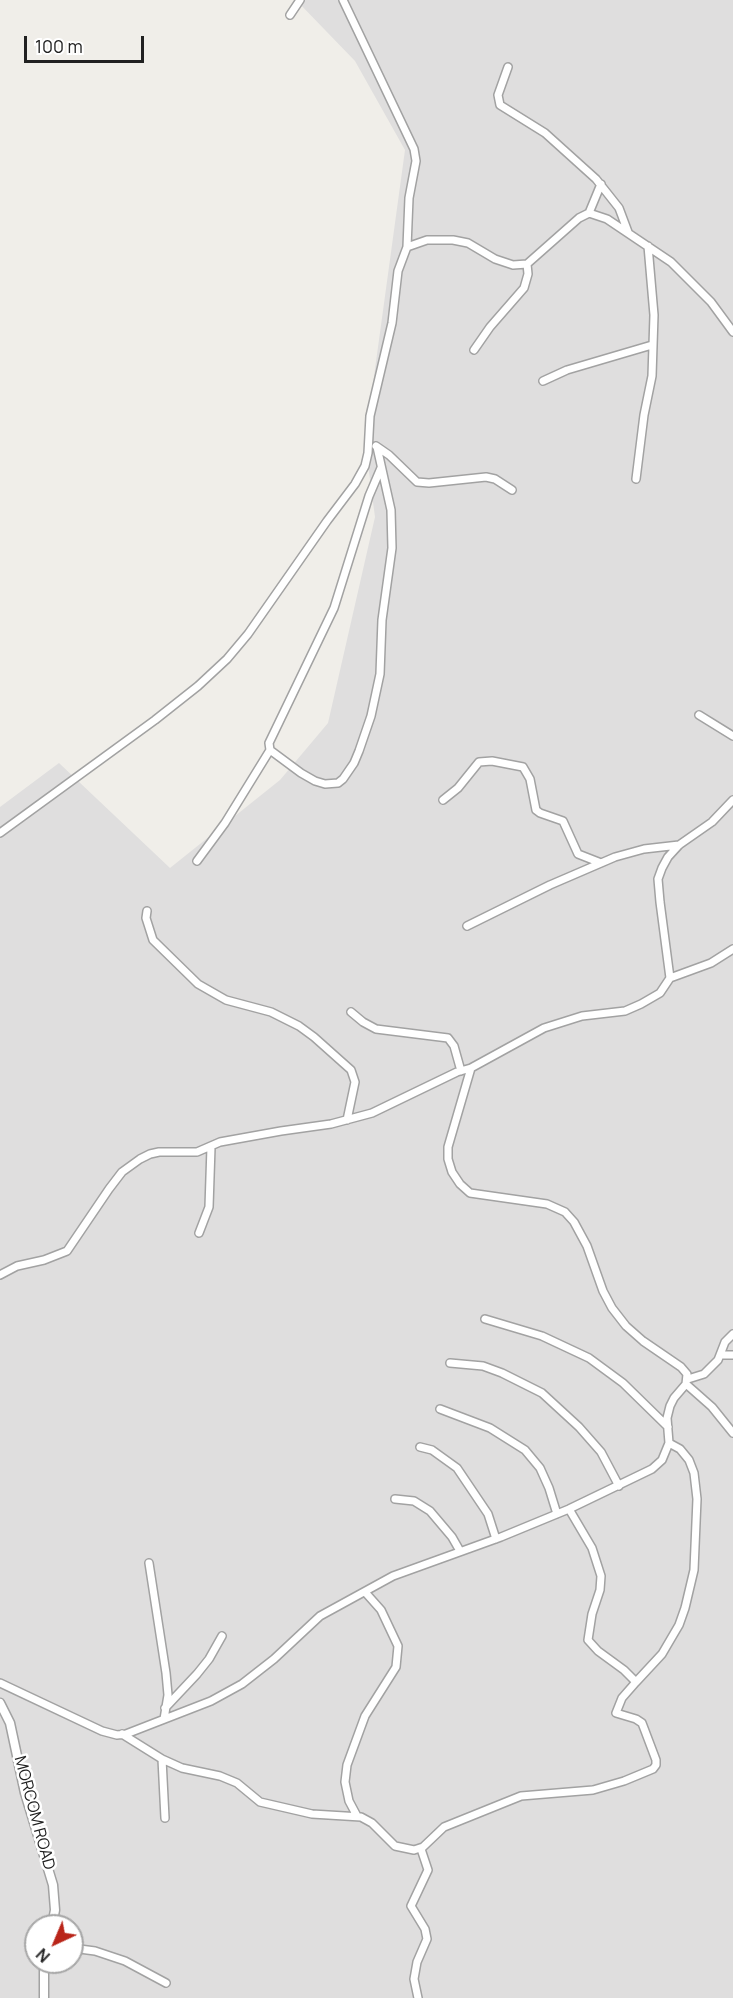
<!DOCTYPE html>
<style>
body{margin:0}
#map{position:relative;width:733px;height:1998px;overflow:hidden;background:#f0eee9;font-family:Manrope,sans-serif}
canvas{display:block}
.north{position:absolute;left:24px;top:1914px;width:60px;height:60px;box-sizing:border-box;background:#fff;border:2px solid #a6a6a6;border-radius:50%;rotate:224deg;font-size:16px;font-weight:700;line-height:24px;text-align:center;color:#212121}
.north::after{content:'';display:block;margin:auto;width:21px;height:27px;background:#b92519;clip-path:polygon(50% 0,100% 100%,50% 72%,0 100%)}
.scale{position:absolute;left:24px;top:36px;width:120px;height:27px;box-sizing:border-box;border:3px solid #212121;border-top:0;padding-left:8px;font-size:18px;line-height:21px;white-space:nowrap;color:#212121;-webkit-text-stroke:4px #fff;paint-order:stroke}
</style>
<div id="map">
<canvas width="733" height="1998"></canvas>
<div class="north">N</div>
<div class="scale">100 m</div>
</div>
<script>
const c = document.querySelector('canvas').getContext('2d');
c.lineJoin = 'round';
function fillPath(path, color) { c.fillStyle = color; c.fill(path, 'evenodd'); }
const poly = rows => new Path2D(rows.map(r => 'M' + r).join(''));
function stroke(path, color, width, dash) { c.strokeStyle = color; c.lineWidth = width; c.lineCap = dash ? 'butt' : 'round'; c.setLineDash(dash || []); c.stroke(path); }
function write(font, color, halo, rows, align = 'center') {
  c.font = font + ' Manrope,sans-serif'; c.lineWidth = 5; c.setLineDash([]); c.textBaseline = 'middle'; c.strokeStyle = halo; c.fillStyle = color; for (const [text, x, y, turn = 0] of rows) {
    c.save(); c.translate(x, y); c.rotate((+turn || 0) * Math.PI / 180); c.textAlign = isNaN(turn) ? turn : align; if (halo) c.strokeText(text, 0, 0); c.fillText(text, 0, 0); c.restore();
  }
}
fillPath(poly([
 [296,0,733,0,733,1998,0,1998,0,807,59,763,170,868,280,780,328,723,375,517,365,442,405,150,355,61],
 [36,1926,72,1926,72,1962,36,1962]
]), '#dfdede');
const minor = poly([
 [343,0,414,149,416,161,409,198,407,247],
 [290,15,300,0],
 [508,67,498,95,500,105,545,133,596,179,619,208,628,232],
 [589,213,607,219,671,262,711,302,733,332],
 [474,350,490,327,524,288,528,274,527,264],
 [543,381,567,370,652,345],
 [376,446,389,455,417,482,429,483,486,477,495,479,512,490],
 [636,479,644,415,652,376,654,315,648,246],
 [699,715,733,736],
 [270,750,301,773,315,781,325,784,338,783,343,779,354,763,359,751,371,716,380,674,382,620,392,548,391,510,377,447],
 [443,800,458,788,479,762,492,761,523,767,530,779,536,810,540,813,563,821,578,854,601,863],
 [0,833,155,720,198,686,227,659,248,634,327,521,355,484,365,466,368,453,370,416,392,323,398,271,407,247,427,240,453,240,468,243,495,259,513,265,527,264,579,218,589,213,601,184],
 [197,861,225,823,270,750,269,743,334,608,369,496,381,468],
 [147,911,146,918,153,940,198,984,226,1000,271,1012,299,1026,314,1037,351,1070,355,1082,347,1120],
 [467,926,550,885,615,857,644,849,679,845],
 [670,978,660,902,658,879,662,868,668,857,679,845,712,822,733,800],
 [351,1012,363,1022,376,1029,448,1038,454,1046,461,1071],
 [199,1233,209,1207,211,1147],
 [0,1275,17,1266,44,1260,67,1251,109,1189,122,1172,140,1159,150,1154,159,1152,197,1152,220,1142,281,1131,331,1124,372,1113,457,1072,471,1068,544,1028,582,1016,625,1011,641,1004,660,993,670,978,711,963,733,949],
 [485,1319,542,1336,589,1358,623,1383,668,1427],
 [720,1355,733,1355],
 [450,1363,483,1366,502,1373,542,1393,579,1427,601,1452,619,1486],
 [688,1379,704,1374,718,1360,725,1342,733,1334],
 [686,1384,712,1407,733,1433],
 [440,1409,490,1428,525,1450,540,1468,549,1488,557,1514],
 [420,1447,432,1450,457,1468,488,1514,496,1539],
 [395,1499,414,1501,430,1511,452,1537,460,1551],
 [149,1563,166,1673,168,1695,164,1719],
 [636,1682,662,1654,679,1625,685,1608,694,1570,697,1499,694,1473,689,1460,680,1449,669,1443],
 [0,1683,102,1731,117,1735,126,1734,211,1701,242,1684,274,1659,320,1616,393,1576,501,1537,569,1509,652,1469,662,1460,669,1443,667,1418,670,1406,674,1398,686,1384,687,1374,681,1367,643,1341,626,1326,612,1308,603,1291,587,1246,574,1222,565,1212,547,1204,470,1193,460,1184,452,1172,448,1159,448,1147,471,1068],
 [165,1708,197,1674,209,1659,222,1636],
 [122,1734,162,1759,182,1768,220,1776,237,1783,260,1802,312,1814,361,1817,372,1823,395,1846,414,1850,423,1847,444,1827,521,1796,593,1790,624,1781,653,1769,656,1765,656,1760,642,1723,636,1719,616,1713,622,1698,636,1682,624,1670,598,1651,588,1640,592,1614,600,1590,601,1576,592,1548,569,1509],
 [162,1759,165,1818],
 [357,1816,349,1801,345,1782,347,1765,365,1716,396,1667,398,1646,381,1610,365,1592],
 [72,1948,95,1951,125,1961,166,1983],
 [418,1998,414,1979,417,1962,427,1939,425,1929,411,1906,428,1870,421,1849]
]);
const tertiary = poly([
 [0,1703,10,1723,25,1793,53,1885,55,1910,52,1926],
 [44,1962,44,1998]
]);
stroke(minor, '#a2a2a2', 10);
stroke(tertiary, '#a2a2a2', 11);
stroke(minor, '#fff', 7);
stroke(tertiary, '#fff', 8);
write('16px', '#212121', '#fff', [
 ["MORCOM ROAD",34,1813,75]
]);
</script>
